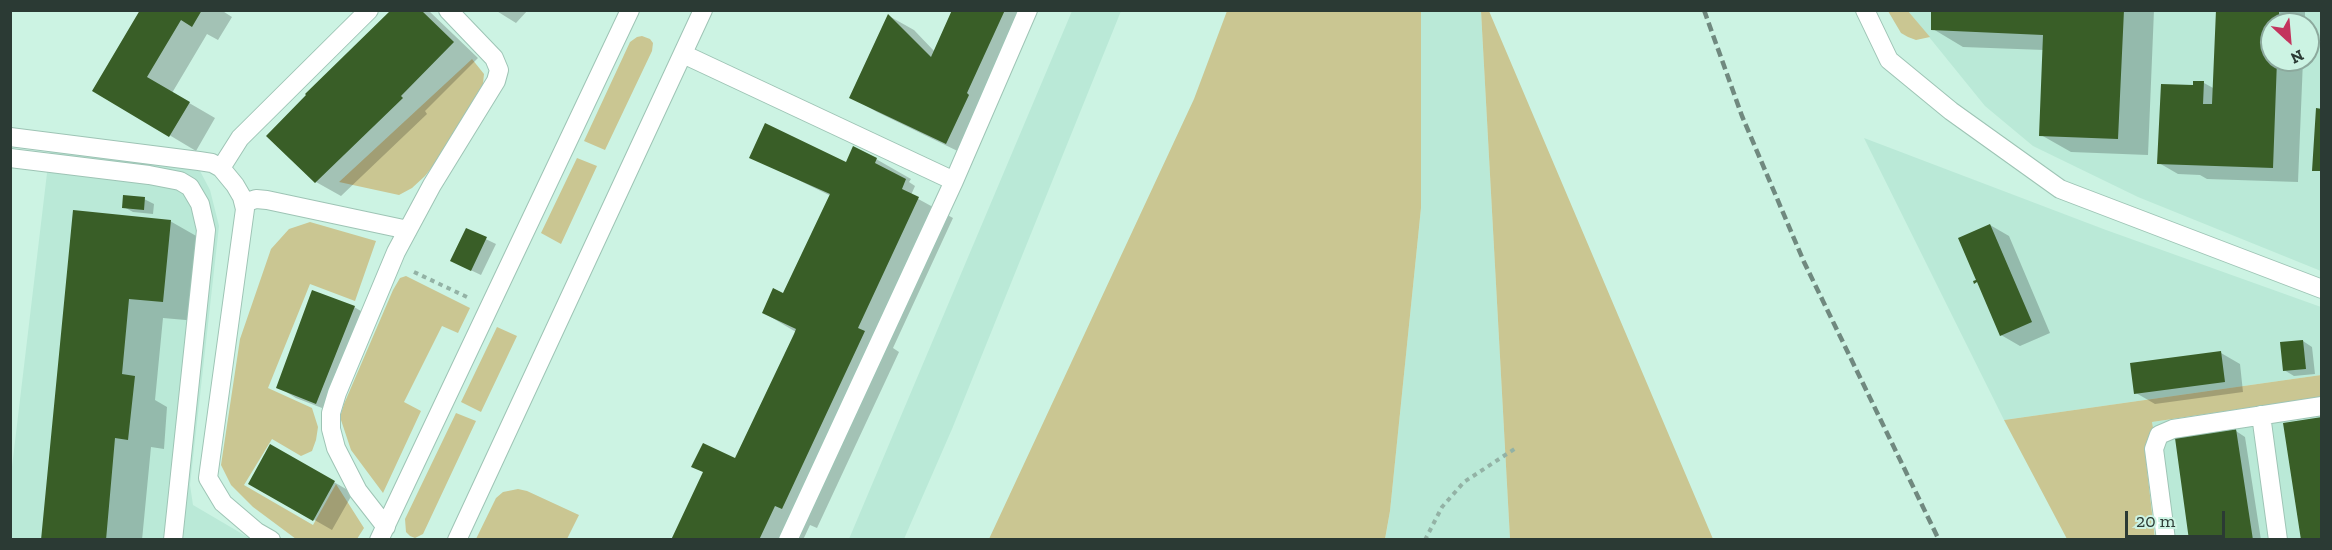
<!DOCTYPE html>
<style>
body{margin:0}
#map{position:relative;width:2332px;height:550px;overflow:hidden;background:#ccf3e3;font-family:"Zilla Slab",serif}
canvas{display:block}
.frame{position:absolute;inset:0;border:12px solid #2b3a34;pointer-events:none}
.north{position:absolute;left:2260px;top:12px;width:60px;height:60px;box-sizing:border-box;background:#ccf3e3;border:2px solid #8ca99d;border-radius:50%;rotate:154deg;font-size:16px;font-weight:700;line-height:24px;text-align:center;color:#2b3a34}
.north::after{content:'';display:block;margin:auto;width:21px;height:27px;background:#c3345d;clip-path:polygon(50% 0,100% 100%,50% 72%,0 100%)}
.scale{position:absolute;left:2125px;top:511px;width:100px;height:27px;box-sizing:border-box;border:3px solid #2b3a34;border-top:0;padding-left:8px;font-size:18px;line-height:21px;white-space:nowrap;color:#2b3a34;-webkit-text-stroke:4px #ccf3e3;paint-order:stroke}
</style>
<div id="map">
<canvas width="2332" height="550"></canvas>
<div class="frame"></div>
<div class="north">N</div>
<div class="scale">20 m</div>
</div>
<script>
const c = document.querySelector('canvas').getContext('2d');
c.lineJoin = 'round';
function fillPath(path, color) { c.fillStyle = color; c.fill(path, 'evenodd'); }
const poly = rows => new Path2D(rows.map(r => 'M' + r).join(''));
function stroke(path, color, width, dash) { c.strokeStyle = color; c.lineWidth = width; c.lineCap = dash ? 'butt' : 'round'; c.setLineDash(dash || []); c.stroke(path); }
fillPath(poly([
 [1072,11,1121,11,952,429,904,539,849,539],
 [1421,11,1481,11,1510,539,1385,540,1390,511,1421,208],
 [1908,11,2321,11,2321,271,2138,197,2033,146,1985,106],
 [2272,24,2308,24,2308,60,2272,60],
 [1864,138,2106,230,2321,307,2321,375,2004,420],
 [50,148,187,167,200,171,210,190,219,226,190,485,193,505,251,539,11,540,11,475],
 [2321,397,2321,539,2174,539,2152,422]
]), '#bae9d7');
fillPath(poly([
 [1227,11,1421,11,1421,208,1390,511,1385,539,989,539,1194,99],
 [1481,11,1489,11,1713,539,1510,539],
 [1888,11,1908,11,1930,37,1916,40,1908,37,1901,33],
 [642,36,650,39,653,43,652,51,605,150,584,141,630,42,637,37],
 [472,59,484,74,483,84,436,162,425,176,412,188,399,195,339,182],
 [577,158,597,166,561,244,541,233],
 [310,222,376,241,355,301,310,284,268,388,312,408,318,427,316,440,312,451,301,456,272,439,244,485,313,525,336,484,364,528,357,539,296,539,253,507,231,485,221,465,240,339,271,249,289,229],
 [406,276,470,308,458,333,442,326,404,402,421,411,383,493,351,450,340,417,344,404,393,290,400,278],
 [497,327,517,336,481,412,461,402],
 [2321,375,2321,397,2152,422,2154,433,2145,445,2145,452,2155,539,2067,539,2004,420],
 [456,413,476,421,423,534,415,538,410,536,406,532,405,519],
 [518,489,527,491,579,515,567,539,476,539,496,498,503,492]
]), '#cac692');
fillPath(poly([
 [141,10,221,10,232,17,218,40,207,34,172,93,215,118,196,151,94,90],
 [393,10,428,10,478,58,425,111,427,114,341,196,316,182],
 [495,10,528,10,516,23],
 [954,10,1037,10,992,108,994,111,972,158,877,112,851,97,889,16,914,30,935,52],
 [1933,10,2154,10,2148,155,2071,152,2041,135,2044,50,1963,47,1933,29],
 [2218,10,2305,10,2305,24,2272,24,2272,60,2303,60,2298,182,2207,179,2200,175,2178,174,2159,163,2194,87,2204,83,2215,89],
 [751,157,846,164,876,159,911,179,909,182,915,186,911,195,953,218,893,348,899,352,817,528,810,525,803,540,672,540,736,460,796,332,764,313,784,295,831,196],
 [144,199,154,204,153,214,133,212,124,207],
 [74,212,170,221,205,241,197,321,163,318,155,400,167,407,164,449,151,447,142,540,43,540],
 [1990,225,2009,236,2050,333,2020,346,2001,335],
 [467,230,496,244,481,275,462,266],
 [354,307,373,318,335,413,296,398,278,387],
 [2303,341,2312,347,2315,374,2294,376,2284,370],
 [2221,353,2240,364,2243,392,2155,404,2136,393],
 [2236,431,2245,437,2261,540,2191,540],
 [271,446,353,493,332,530,250,483]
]), '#0003');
fillPath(poly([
 [140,10,202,10,192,27,181,20,147,77,190,102,169,137,92,91],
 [391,10,421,10,454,42,401,96,403,98,315,183,266,136,306,95,305,94],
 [952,10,1005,10,967,93,969,95,946,144,849,98,888,14,931,57],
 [1931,10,2124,10,2118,139,2039,136,2043,35,1931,30],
 [2216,10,2279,10,2279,24,2272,24,2272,60,2277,60,2273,168,2157,164,2161,84,2193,85,2193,81,2204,81,2203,104,2212,104],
 [2316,108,2322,109,2322,171,2312,171],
 [765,123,846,162,853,146,877,158,875,163,906,179,902,189,919,197,858,328,865,331,782,509,775,506,759,540,671,540,703,472,691,467,703,443,735,458,794,334,796,329,762,313,773,288,783,293,830,194,749,158],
 [123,195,145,197,144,210,122,208],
 [73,210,171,220,163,302,129,299,122,374,135,376,128,440,115,438,106,540,41,540],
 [1990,224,2032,322,2000,336,1977,282,1974,284,1973,281,1976,280,1958,238],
 [466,228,487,237,471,271,450,261],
 [312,290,355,306,316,404,276,388],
 [2303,340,2306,369,2283,371,2280,342],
 [2221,351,2225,382,2134,394,2130,363],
 [2322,417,2322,540,2301,540,2283,423],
 [2236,429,2253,540,2189,540,2175,438],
 [270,444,335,481,313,521,248,484]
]), '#395e27');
const lane = poly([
 [1865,10,1889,60,1951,111,2060,189,2322,289],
 [683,54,954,181],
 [10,137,199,161,212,163,221,168],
 [10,158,149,175,180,181,190,187,200,204,206,230,173,540],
 [244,203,256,199,267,200,408,230],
 [2261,415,2278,540],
 [386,527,358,491,336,448,331,429,331,413,337,393,396,252,432,185,496,81,499,70,494,58,448,10],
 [271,540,257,532,223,503,208,478,245,209,242,197,235,185,221,168,240,138,369,10],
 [379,540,630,10],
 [457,540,703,10],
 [788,540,954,181,1028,10],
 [2166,540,2154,449,2159,435,2173,429,2322,406]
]);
stroke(lane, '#9ec4b5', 20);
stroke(poly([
 [414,272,467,297],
 [1425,540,1442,507,1464,482,1516,448]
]), '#93b2a5', 4, [4.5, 4.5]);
stroke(lane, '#fff', 18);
stroke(poly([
 [1704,10,1742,116,1804,262,1939,540]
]), '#70897f', 4.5, [9, 4.5]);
</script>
